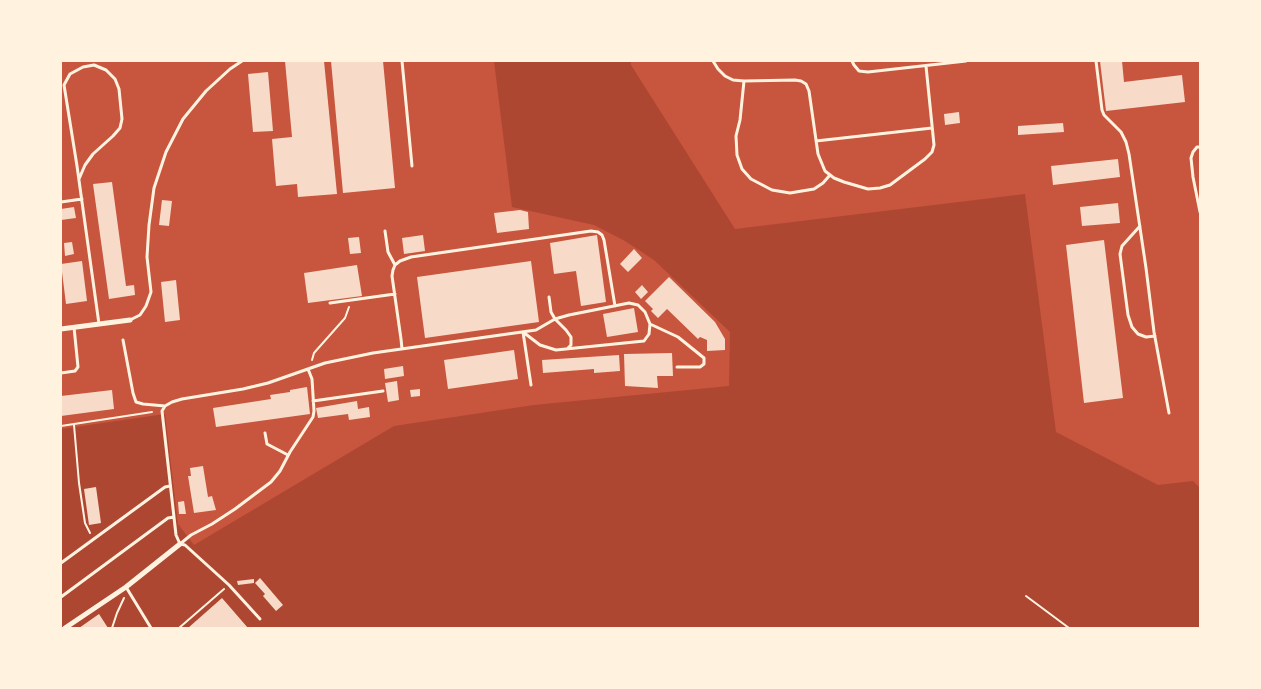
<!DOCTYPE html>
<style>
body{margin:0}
#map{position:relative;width:1261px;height:689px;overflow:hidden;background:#c8553d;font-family:Mulish,sans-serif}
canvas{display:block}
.frame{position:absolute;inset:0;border:62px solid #fff3e0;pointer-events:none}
</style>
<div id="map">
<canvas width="1261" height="689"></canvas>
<div class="frame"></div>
</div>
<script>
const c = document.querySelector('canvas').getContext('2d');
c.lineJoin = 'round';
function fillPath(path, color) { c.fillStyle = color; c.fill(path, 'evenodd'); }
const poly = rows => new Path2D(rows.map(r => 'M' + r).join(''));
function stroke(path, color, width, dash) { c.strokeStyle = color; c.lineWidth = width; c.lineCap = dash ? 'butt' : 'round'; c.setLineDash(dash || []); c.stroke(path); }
fillPath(poly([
 [494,61,631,61,631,65,735,229,1025,194,1056,432,1158,485,1193,481,1200,488,1200,628,61,628,61,429,165,414,178,524,194,545,394,426,534,405,729,386,730,332,654,260,625,241,594,225,512,207]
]), '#ae4732');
fillPath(poly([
 [285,61,324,61,337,194,298,197,297,184,276,186,272,139,292,137],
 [331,61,383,61,395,188,343,193],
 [1100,61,1122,61,1124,82,1182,75,1185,102,1106,111],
 [268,72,273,131,253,132,248,74],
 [959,112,960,123,945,125,944,114],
 [1063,123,1064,132,1018,135,1018,126],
 [1118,159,1120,177,1053,185,1051,166],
 [112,182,126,286,134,285,135,295,109,299,93,184],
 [162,200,172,201,169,226,159,225],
 [1118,203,1120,223,1082,226,1080,207],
 [74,207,76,218,61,220,61,209],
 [520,210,528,212,529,229,497,233,494,213],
 [423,235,425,251,404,254,402,238],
 [597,235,606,302,581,306,576,271,554,274,550,243],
 [359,237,361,253,350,254,348,238],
 [1104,240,1123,398,1084,403,1066,245],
 [72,242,74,254,65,256,64,243],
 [634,249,642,258,628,272,620,264],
 [82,261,87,301,66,304,61,264],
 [531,261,539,322,425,338,417,277],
 [357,265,362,296,308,303,304,273],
 [669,277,715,322,725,339,725,350,707,351,707,340,700,337,698,339,667,309,658,318,651,311,653,309,645,301],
 [176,280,180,320,165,322,161,282],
 [642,285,648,292,641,299,635,292],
 [634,308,638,332,607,337,603,314],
 [514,350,518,379,448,389,444,360],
 [672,353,673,376,657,376,658,388,625,386,624,354],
 [619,355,620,371,594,373,594,369,543,373,542,360],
 [403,366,404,376,385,379,384,369],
 [397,381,399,400,388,402,385,383],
 [307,387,310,414,216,427,213,408,271,399,270,395,290,392,290,390],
 [420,389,420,396,411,397,410,390],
 [112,390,114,409,61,416,61,396],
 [357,401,358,409,369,407,370,417,349,420,348,414,318,418,316,408],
 [203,466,208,497,212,496,216,510,194,513,188,476,191,476,190,468],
 [96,487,101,523,89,525,84,489],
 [184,501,186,514,179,514,178,502],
 [260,578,283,605,276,611,263,596,265,594,255,583],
 [254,579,254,583,238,585,237,581],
 [222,598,248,628,188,628],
 [99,614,108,628,79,628]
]), '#f7dbc8');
stroke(poly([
 [312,360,314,353,345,318,349,307],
 [74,425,79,483,85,523,90,533],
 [61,426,152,412],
 [1026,596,1069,628],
 [112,628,117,613,124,598],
 [179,628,224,589]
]), '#fff3e0', 2);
stroke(poly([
 [402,61,412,166],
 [713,61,718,69,725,76,733,80,744,81,795,80,801,81,806,84,809,91,818,154,825,171,834,178,844,182,868,189,880,188,890,185,925,159,932,152,934,145,926,66],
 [852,61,854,65,859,71,868,72,966,61],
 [1096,61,1102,110,1104,115,1121,132,1126,142,1129,154,1146,268,1154,332,1169,413],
 [744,81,740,120,736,136,737,155,742,169,751,179,772,190,790,193,814,189,823,183,830,175],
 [816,141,932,128],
 [1200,147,1197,147,1193,152,1191,158,1193,177,1200,212],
 [79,179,85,165,93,154,113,136,120,128,122,119,119,89,115,79,106,70,94,65,83,67,70,74,64,85,77,166,99,324],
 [61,202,82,199],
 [1140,226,1122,246,1120,254,1128,315,1132,327,1138,334,1146,337,1155,336],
 [385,231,388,252,395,265],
 [549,297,551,312,555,319,566,330,571,337,571,345,568,348],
 [330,303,395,294],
 [130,320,140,315,146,306,151,292,147,257,149,225,154,188,166,152,183,119,206,91,230,69,242,61],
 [650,324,678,337,704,358,704,364,700,367,677,367],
 [523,332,531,385],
 [123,340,133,393,136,402,143,404,165,406,172,402,182,399,243,389,268,383,325,363,373,353,536,330,555,319,569,315,629,303,638,305,645,312,650,324,649,334,644,341,556,350,540,345,523,332],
 [402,349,401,339,392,276,393,270,395,265,400,261,411,257,591,231,598,232,602,235,604,240,615,306],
 [61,373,75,371,78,367,74,327],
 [313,401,383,391],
 [165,406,162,411,176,535,180,544],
 [265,433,267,444,288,455],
 [180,544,191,535,212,524,235,509,271,482,280,471,290,452,313,417,314,411,312,379,308,369],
 [180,544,185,545,229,585,260,619],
 [61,563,165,487,170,486],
 [126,587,151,628],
 [61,597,168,518,174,517]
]), '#fff3e0', 3);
stroke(poly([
 [61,329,130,320],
 [65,628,126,587,180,544]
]), '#fff3e0', 5);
</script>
